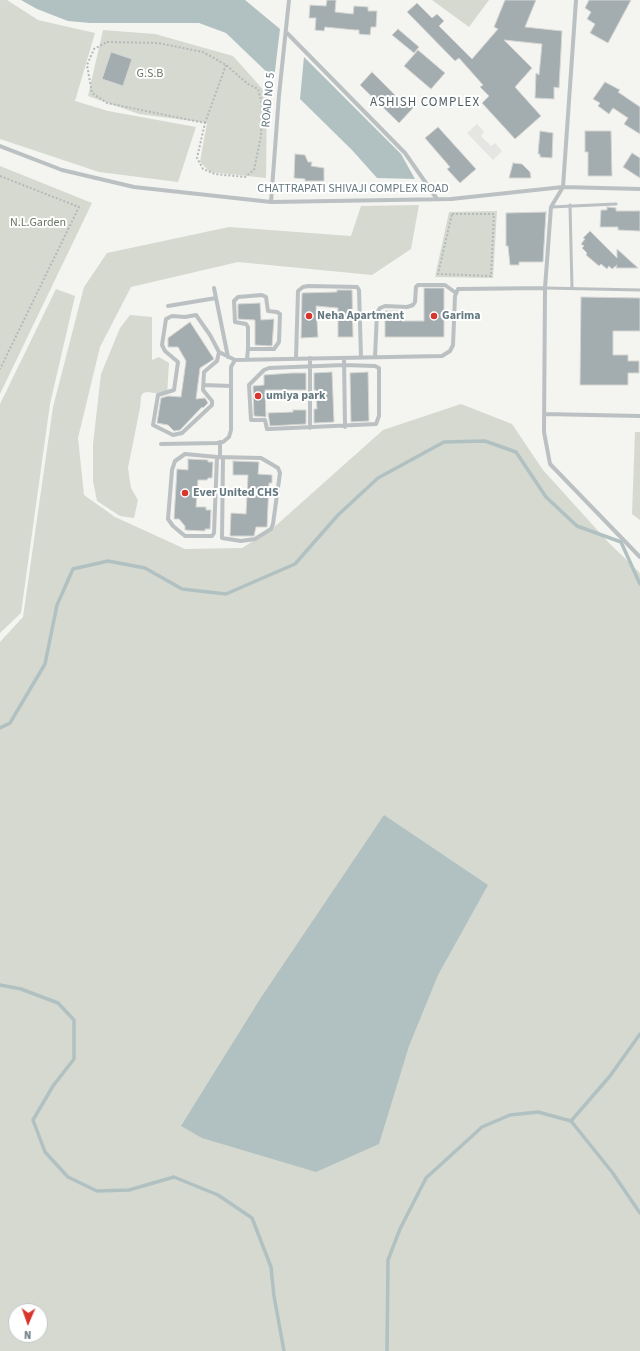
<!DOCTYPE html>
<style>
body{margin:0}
#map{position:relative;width:640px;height:1351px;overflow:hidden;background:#f4f4f0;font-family:"Source Sans 3",sans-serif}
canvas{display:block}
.north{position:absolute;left:8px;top:1303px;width:40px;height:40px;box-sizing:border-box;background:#fff;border:1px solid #c1c9cc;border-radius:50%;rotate:182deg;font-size:11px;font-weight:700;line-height:16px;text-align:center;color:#657980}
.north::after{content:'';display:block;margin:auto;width:14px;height:18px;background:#d8362d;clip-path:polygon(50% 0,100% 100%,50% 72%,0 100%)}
</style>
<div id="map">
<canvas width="640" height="1351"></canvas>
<div class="north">N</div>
</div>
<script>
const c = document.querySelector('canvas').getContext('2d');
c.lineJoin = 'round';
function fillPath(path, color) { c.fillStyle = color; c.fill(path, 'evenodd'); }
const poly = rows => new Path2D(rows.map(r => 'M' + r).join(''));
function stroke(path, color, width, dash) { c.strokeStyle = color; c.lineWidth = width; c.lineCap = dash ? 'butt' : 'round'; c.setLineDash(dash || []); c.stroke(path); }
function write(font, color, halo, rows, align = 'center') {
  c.font = font + ' "Source Sans 3",sans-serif'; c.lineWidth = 4; c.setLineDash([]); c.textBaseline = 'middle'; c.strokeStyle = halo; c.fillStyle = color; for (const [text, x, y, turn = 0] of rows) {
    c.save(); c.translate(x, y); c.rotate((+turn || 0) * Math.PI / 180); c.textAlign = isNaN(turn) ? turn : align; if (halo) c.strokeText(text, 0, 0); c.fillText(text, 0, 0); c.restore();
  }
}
fillPath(poly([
 [477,124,484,132,481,136,491,146,495,143,502,151,493,160,467,133]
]), '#e5e5e4');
fillPath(poly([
 [0,0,7,0,38,20,95,33,75,101,108,111,196,127,178,182,99,172,0,139],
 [432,0,489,0,469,27],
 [103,30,155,34,233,56,267,94,266,178,210,172,200,162,207,123,139,114,88,96],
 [0,166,92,203,0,394],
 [419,205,411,249,372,275,238,262,131,287,100,347,78,438,84,495,115,517,185,549,242,548,272,529,383,430,461,404,512,424,543,470,609,543,640,573,640,1351,0,1351,0,642,23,617,53,407,84,287,107,253,229,227,351,236,361,206],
 [16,1311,40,1311,40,1335,16,1335],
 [497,211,493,278,435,277,449,212],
 [56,289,75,296,50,404,21,613,0,633,0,404],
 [130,315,152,317,152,360,159,357,169,363,167,395,148,392,143,393,141,397,140,408,128,468,131,488,138,500,134,518,120,516,97,501,93,481,93,444,101,374,120,328],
 [635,432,640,432,640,520,632,514]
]), '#d5d9d0');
fillPath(poly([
 [21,0,245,0,280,29,274,79,226,33,199,23,90,23,68,21,37,9],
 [304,57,401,154,415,179,377,178,352,150,300,99],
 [384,815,488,885,438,975,409,1046,379,1144,316,1172,202,1138,181,1126,260,999]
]), '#b1c1c2');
stroke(poly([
 [0,728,10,723,45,664,57,605,73,569,108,561,145,568,182,589,226,594,295,564,338,515,378,478,444,442,485,441,516,452,546,497,577,526,621,542,640,584],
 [0,985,21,989,58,1003,74,1020,74,1059,53,1086,33,1120,45,1152,68,1177,97,1191,129,1190,174,1177,218,1195,252,1218,271,1267,274,1296,284,1351],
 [640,1034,610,1076,571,1121,612,1172,640,1213],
 [387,1351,388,1260,400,1229,426,1178,482,1127,510,1115,538,1112,571,1121]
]), '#b1c1c2', 3.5);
const building = poly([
 [327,0,336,0,335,12,353,14,354,6,368,7,368,11,377,11,376,27,371,27,370,35,359,34,359,30,355,30,325,27,324,31,315,30,316,18,309,18,310,5,326,6,327,0],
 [505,0,536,0,525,27,562,31,559,88,554,87,554,99,535,98,536,73,539,75,542,44,504,40,532,68,515,87,541,116,515,139,482,103,489,96,480,87,483,85,459,58,455,61,407,12,417,3,432,18,437,14,444,21,439,26,472,59,498,29,494,27,505,0],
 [589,0,631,0,608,43,590,33,595,24,587,19,591,12,585,8,589,0],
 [398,29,419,47,414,53,392,35,398,29],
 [418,50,445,73,431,89,404,66,418,50],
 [111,52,132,59,123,86,102,79,111,52],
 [372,72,400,100,403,97,414,107,399,123,360,85,372,72],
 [605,82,620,90,618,92,640,107,640,134,624,124,628,118,613,108,609,114,598,106,600,103,593,99,605,82],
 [438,127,476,169,460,183,447,169,450,167,425,138,438,127],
 [540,131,553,133,552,158,540,157,540,154,538,154,540,131],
 [585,131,611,131,612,176,588,176,588,152,585,152,585,131],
 [632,153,640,158,640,178,623,167,632,153],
 [295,154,305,155,308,162,312,162,311,166,324,168,324,181,305,181,305,179,294,178,295,154],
 [513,163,522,164,530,172,531,178,509,178,513,163],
 [607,207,616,208,616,211,640,211,640,231,618,230,618,227,600,227,601,210,607,210,607,207],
 [546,212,543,262,519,262,519,265,510,265,508,246,506,246,506,213,546,212],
 [590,231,617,258,617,249,638,268,616,268,617,265,612,269,609,266,607,269,601,264,599,266,586,255,587,253,582,248,584,246,581,244,585,239,583,238,590,231],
 [424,288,444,288,444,337,385,337,385,311,401,311,402,321,424,321,424,288],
 [337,290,352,290,353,337,338,337,338,308,316,306,318,337,301,338,302,293,337,292,337,290],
 [581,297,640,298,640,331,613,331,613,355,628,355,628,361,639,361,639,373,628,373,628,385,580,385,581,297],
 [260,303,261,320,274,319,272,346,255,345,255,320,238,319,238,304,260,303],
 [190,322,214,359,200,368,196,399,205,398,208,403,203,408,202,407,180,430,174,431,168,425,157,423,161,398,168,396,181,397,186,361,178,347,168,347,168,338,190,322],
 [332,372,334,422,314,423,314,409,317,409,316,390,314,390,314,373,332,372],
 [368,372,369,421,351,422,350,373,368,372],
 [292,373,306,373,306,390,265,390,266,417,254,416,253,386,264,385,264,375,292,373],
 [293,410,306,410,306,424,270,426,268,413,293,412,293,410],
 [188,459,208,460,208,462,213,462,212,478,208,478,207,480,198,480,196,507,206,507,206,510,211,510,210,529,205,529,205,531,185,530,185,526,179,519,174,519,177,469,188,470,188,459],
 [233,461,259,462,258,474,272,475,272,483,269,483,267,527,256,527,254,536,230,536,231,513,246,514,248,475,233,475,233,461]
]);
fillPath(building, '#a3adb0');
stroke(building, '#d5d5d3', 1);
stroke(poly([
 [107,42,158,43,203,52,226,65,248,84,258,89,262,104,261,136,254,170,245,177,215,174,203,169,197,158,205,123,107,103,92,93,87,65,94,49,107,42],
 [205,123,226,65],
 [0,176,79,207,0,369],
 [452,214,494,214,491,276,438,274,452,214]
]), '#b5b9ba', 2, [2, 2]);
stroke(poly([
 [570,205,572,289],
 [551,207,616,204],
 [545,288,640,290]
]), '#bbc0c2', 3);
stroke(poly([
 [576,0,563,187,551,207,545,288,544,432,550,464,640,557],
 [287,33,405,153,437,199],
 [0,146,62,170,134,187,271,202,451,199,563,187,640,189],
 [271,202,279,95,289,0],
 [214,288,228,357],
 [168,306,216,298],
 [196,315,210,335,219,352,217,361,204,372,203,390,212,401,212,405,182,433,173,435,153,425,158,395,174,390,178,362,165,351,162,345,166,319,172,316,185,317,196,315],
 [219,352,235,360],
 [375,357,377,313,380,308,385,306,407,307,413,305,415,302,416,287,418,285,445,285,456,293],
 [296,358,298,291,303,287,308,286,357,287,359,290,361,357],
 [310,358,310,428],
 [344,358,345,427],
 [247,359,248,349,248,327,246,324,235,322,234,301,238,297,262,295,266,297,268,311,277,312,280,314,279,342,274,349,248,349],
 [344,365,375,366,379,368,379,416,376,424,270,429,267,429,265,420,251,420,249,385,264,370,269,368,344,365],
 [204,385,231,386],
 [544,414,640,416],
 [161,444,217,443,223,442,229,437,231,430,231,367,235,360,442,356,450,351,453,345,455,296,458,289,545,288],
 [217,457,185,454,175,461,172,470,168,519,173,526,185,536,212,536,214,533,217,457,261,458,278,468,280,473,273,524,271,529,255,539,241,541,222,538,223,457],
 [220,457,220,442]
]), '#bbc0c2', 4);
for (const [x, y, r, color] of [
 [309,316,4,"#d8362d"],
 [434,316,4,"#d8362d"],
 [258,396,4,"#d8362d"],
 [185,493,4,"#d8362d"]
]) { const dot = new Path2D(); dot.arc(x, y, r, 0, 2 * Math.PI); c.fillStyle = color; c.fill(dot); stroke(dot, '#fff', 1.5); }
write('12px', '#6b7763', '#fff', [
 ["G.S.B",150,74],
 ["N.L.Garden",38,223]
]);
write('12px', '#657980', '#fff', [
 ["ROAD NO 5",269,100,-85],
 ["CHATTRAPATI SHIVAJI COMPLEX ROAD",353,189]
]);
write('bold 12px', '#657980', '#fff', [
 ["Neha Apartment",317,316],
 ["Garima",442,316],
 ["umiya park",266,396],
 ["Ever United CHS",193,493]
], 'left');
c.letterSpacing = '1px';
write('13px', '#526065', '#fff', [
 ["ASHISH COMPLEX",425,103]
]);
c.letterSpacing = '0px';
</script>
